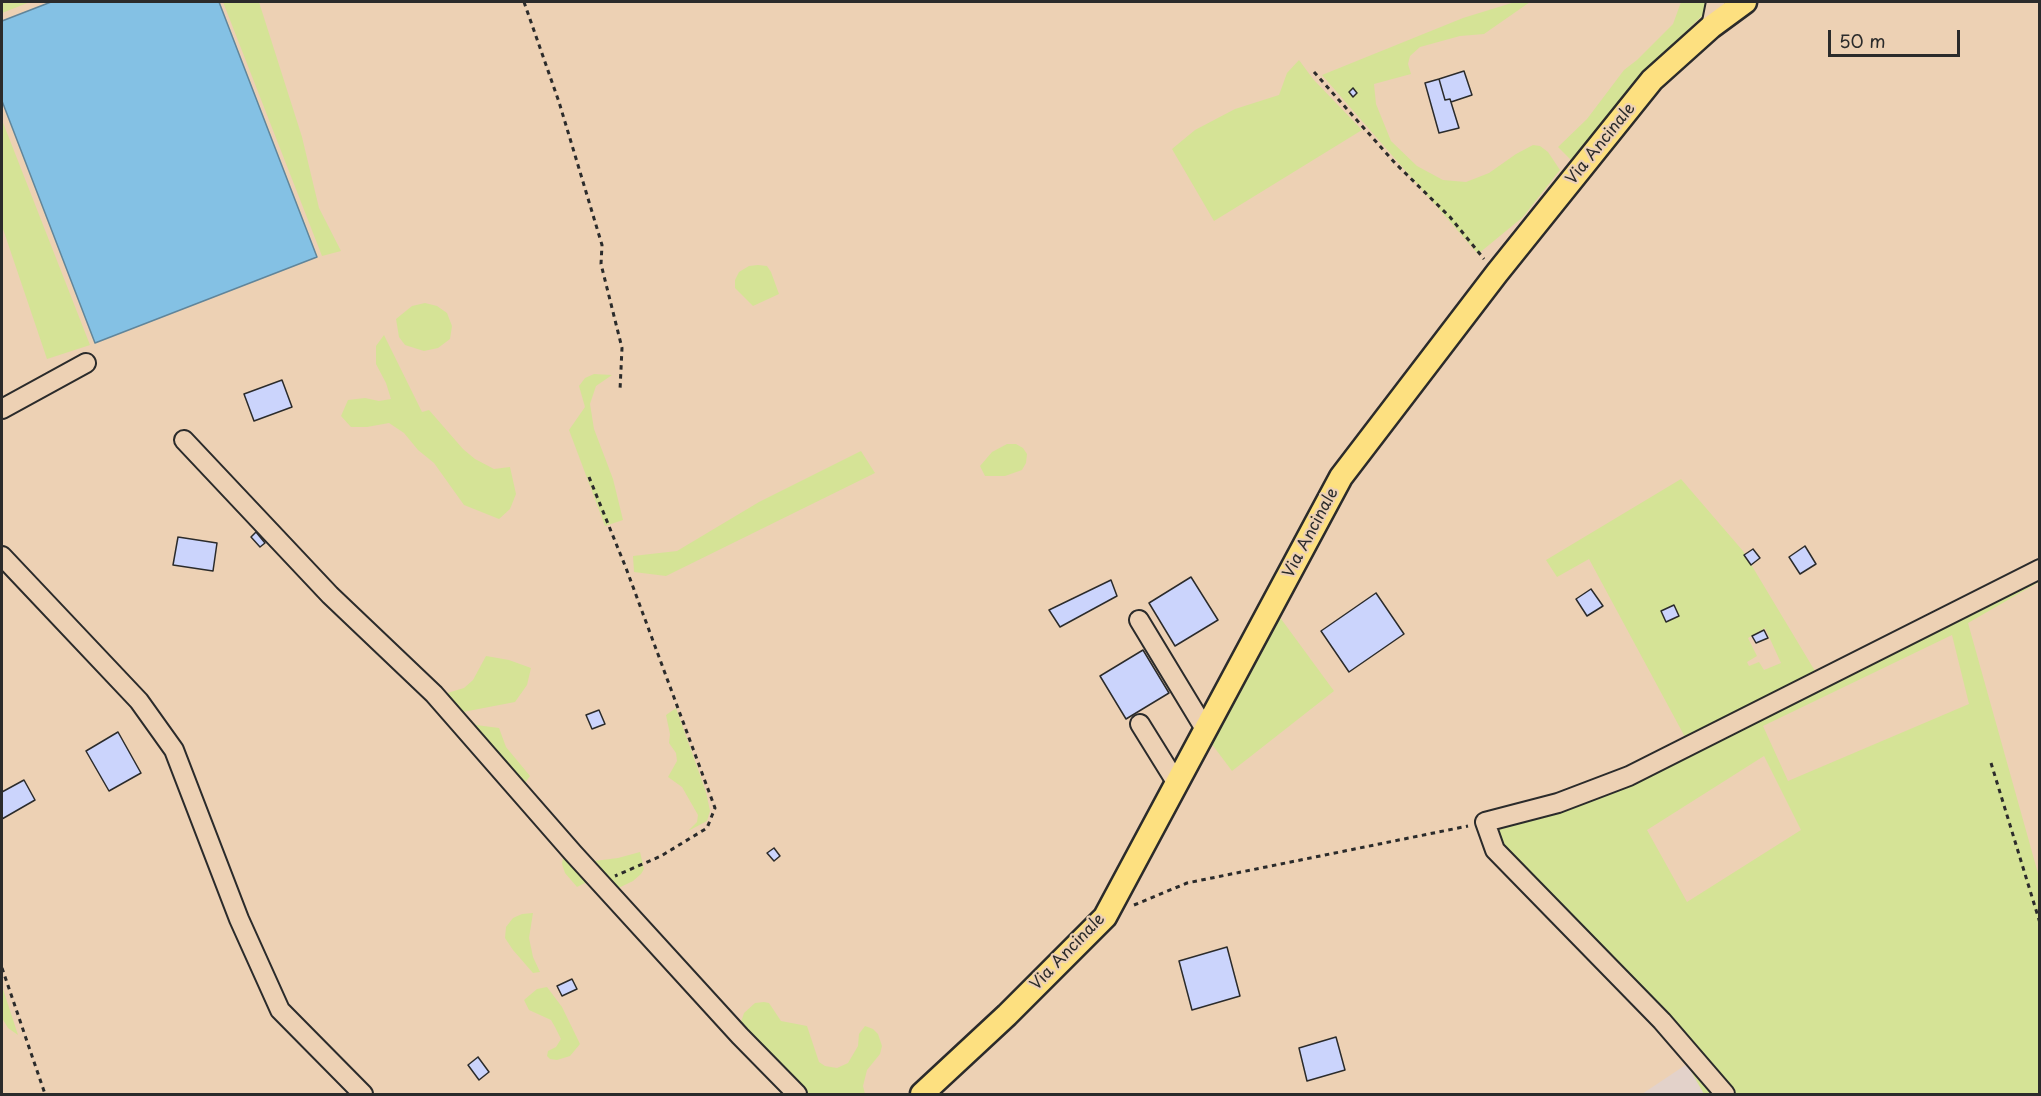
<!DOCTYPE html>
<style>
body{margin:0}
#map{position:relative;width:2041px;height:1096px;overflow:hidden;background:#edd1b4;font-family:"Playpen Sans",sans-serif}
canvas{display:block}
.frame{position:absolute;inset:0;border:3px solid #2b2b2b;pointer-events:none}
.scale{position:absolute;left:1828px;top:30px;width:132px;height:27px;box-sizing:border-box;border:3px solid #2b2b2b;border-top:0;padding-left:8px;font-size:18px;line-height:21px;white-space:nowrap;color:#2b2b2b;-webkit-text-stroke:4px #edd1b4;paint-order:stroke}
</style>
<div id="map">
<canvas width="2041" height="1096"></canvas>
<div class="frame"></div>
<div class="scale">50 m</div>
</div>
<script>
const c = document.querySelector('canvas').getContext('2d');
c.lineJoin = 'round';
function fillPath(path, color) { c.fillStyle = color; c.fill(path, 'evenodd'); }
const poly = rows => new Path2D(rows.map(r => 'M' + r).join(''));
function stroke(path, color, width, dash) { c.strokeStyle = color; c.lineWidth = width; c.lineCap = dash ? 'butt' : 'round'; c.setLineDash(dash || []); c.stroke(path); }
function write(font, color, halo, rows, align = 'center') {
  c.font = font + ' "Playpen Sans",sans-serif'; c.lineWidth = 4.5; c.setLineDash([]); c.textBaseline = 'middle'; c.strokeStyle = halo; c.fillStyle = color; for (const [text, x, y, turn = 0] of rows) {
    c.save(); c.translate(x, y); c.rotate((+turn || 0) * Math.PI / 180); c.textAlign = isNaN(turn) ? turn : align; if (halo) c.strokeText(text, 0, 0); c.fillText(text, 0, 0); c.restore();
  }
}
fillPath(poly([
 [1687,1064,1704,1094,1642,1094]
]), '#e3d2ca');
fillPath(poly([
 [2,2,30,2,2,13],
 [223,2,259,2,302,137,319,208,341,251,322,256],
 [1515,2,1530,2,1484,34,1460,36,1420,47,1410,56,1408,64,1411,74,1374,84,1376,104,1391,141,1417,166,1443,180,1466,182,1489,173,1516,154,1533,145,1540,146,1548,152,1560,170,1523,217,1478,254,1322,75,1463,18],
 [1681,2,1709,2,1710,8,1647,70,1571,160,1558,147,1587,119,1624,70,1637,60,1673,24],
 [1299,60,1313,79,1362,130,1214,221,1172,149,1195,130,1235,109,1279,95,1287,73],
 [2,120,90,345,47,359,2,226],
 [758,265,767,266,771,272,779,294,753,306,735,288,735,280,739,272,749,266],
 [425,303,437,306,447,313,452,326,450,339,438,348,424,351,405,345,399,337,396,319,412,306],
 [384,335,422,412,429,410,463,449,475,459,494,469,510,467,516,494,510,509,499,519,464,505,434,463,418,450,404,433,389,423,367,427,351,427,341,416,348,400,365,398,379,401,391,399,386,383,376,364,376,346],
 [594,374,612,375,596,386,590,404,594,429,613,479,623,520,605,526,569,430,585,407,579,386,585,378],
 [1007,444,1016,444,1023,448,1027,454,1026,463,1022,470,1005,476,985,476,980,466,992,452],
 [861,451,875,473,666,576,634,572,633,556,677,551,759,502],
 [1681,479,1743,551,1815,671,1685,737,1589,559,1557,577,1546,560],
 [1765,628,1781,663,1764,670,1759,662,1749,666,1747,662,1757,656,1748,638],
 [2039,570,2039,582,1968,623,2039,877,2039,1094,1704,1094,1687,1064,1695,1059,1495,850,1487,826,1560,807],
 [1952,635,1969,704,1788,781,1763,726],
 [1764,756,1801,830,1687,902,1647,830],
 [1276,612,1334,691,1232,771,1208,739],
 [486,656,509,660,531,668,527,685,515,702,463,712,476,725,499,728,506,747,530,776,525,783,444,694,464,688,473,680],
 [676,708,706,792,710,811,707,821,688,831,697,822,698,815,682,787,668,777,677,761,676,753,669,743,670,734,666,715],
 [640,852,644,869,641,874,633,881,604,895,589,881,577,887,565,873,562,864,563,858,571,855,583,867,594,861,618,858],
 [533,913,529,938,533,957,540,972,533,973,513,950,505,938,506,927,513,918,522,914],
 [2,986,18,1035,8,1028,2,1018],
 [547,987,562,1007,580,1044,570,1056,557,1060,550,1059,547,1056,548,1051,556,1047,561,1039,555,1027,551,1020,529,1010,524,1000,537,989],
 [764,1002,769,1003,781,1021,807,1026,819,1062,825,1066,837,1068,848,1063,858,1046,859,1034,865,1026,873,1029,878,1034,882,1046,880,1054,867,1070,863,1086,865,1094,802,1094,742,1033,741,1022,744,1013,755,1003]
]), '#d5e396');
const water = poly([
 [51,2,219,2,317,257,95,343,2,101,2,21,51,2]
]);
fillPath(water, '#84c1e4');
stroke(water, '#60859a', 1.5);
const building = poly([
 [1464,71,1472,95,1451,102,1450,99,1445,100,1439,79,1464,71],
 [1439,79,1445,100,1450,99,1459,128,1439,133,1425,83,1439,79],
 [1353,88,1357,93,1353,97,1349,92,1353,88],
 [282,380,292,407,254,421,244,394,282,380],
 [256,532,265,543,260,547,251,537,256,532],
 [178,537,217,543,213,571,173,565,178,537],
 [1805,546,1816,564,1800,574,1789,557,1805,546],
 [1753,549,1760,558,1751,565,1744,555,1753,549],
 [1191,577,1218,620,1175,646,1149,603,1191,577],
 [1111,580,1117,596,1060,627,1049,610,1111,580],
 [1591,589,1603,606,1587,616,1576,599,1591,589],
 [1376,593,1404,634,1349,672,1321,631,1376,593],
 [1674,605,1679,616,1666,622,1661,611,1674,605],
 [1764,630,1768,638,1756,643,1752,636,1764,630],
 [1143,650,1169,693,1126,719,1100,676,1143,650],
 [599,710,605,724,592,729,586,715,599,710],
 [118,732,141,773,109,791,86,751,118,732],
 [24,780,35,800,2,819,2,792,24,780],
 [774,848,780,856,774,861,767,853,774,848],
 [1227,947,1240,996,1192,1010,1179,961,1227,947],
 [572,979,577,989,562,996,557,986,572,979],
 [1336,1037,1345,1070,1307,1081,1299,1048,1336,1037],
 [478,1057,489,1072,479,1080,468,1065,478,1057]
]);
fillPath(building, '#cbd4fc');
stroke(building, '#2b2b2b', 1.5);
const minor = poly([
 [1711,27,1716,2],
 [2,409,86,363],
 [184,440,330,595,434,694,573,853,740,1036,797,1094],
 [2,556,139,701,174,750,239,919,280,1010,363,1094],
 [1139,620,1205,729],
 [1140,724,1176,782],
 [1725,1094,1662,1021,1495,850,1485,822,1558,803,1629,776,2040,569]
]);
const major = poly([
 [922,1094,1007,1015,1105,917,1341,477,1497,273,1652,80,1711,27,1745,2]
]);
stroke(minor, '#2b2b2b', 22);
stroke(major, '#2b2b2b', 27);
stroke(poly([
 [524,2,559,102,602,245,601,264,622,348,620,390],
 [1314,72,1395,163,1450,217,1484,259],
 [589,477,626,568,715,808,707,828,661,856,615,876],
 [1991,763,2040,923],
 [1134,905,1187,883,1468,826],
 [2,968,45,1094]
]), '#2b2b2b', 3, [4.5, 4.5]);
stroke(minor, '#edd1b4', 18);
stroke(major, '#fde080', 22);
write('16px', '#2b2b2b', '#edd1b4', [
 ["Via Ancinale",1601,144,-51],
 ["Via Ancinale",1311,533,-62],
 ["Via Ancinale",1068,952,-46]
]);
</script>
